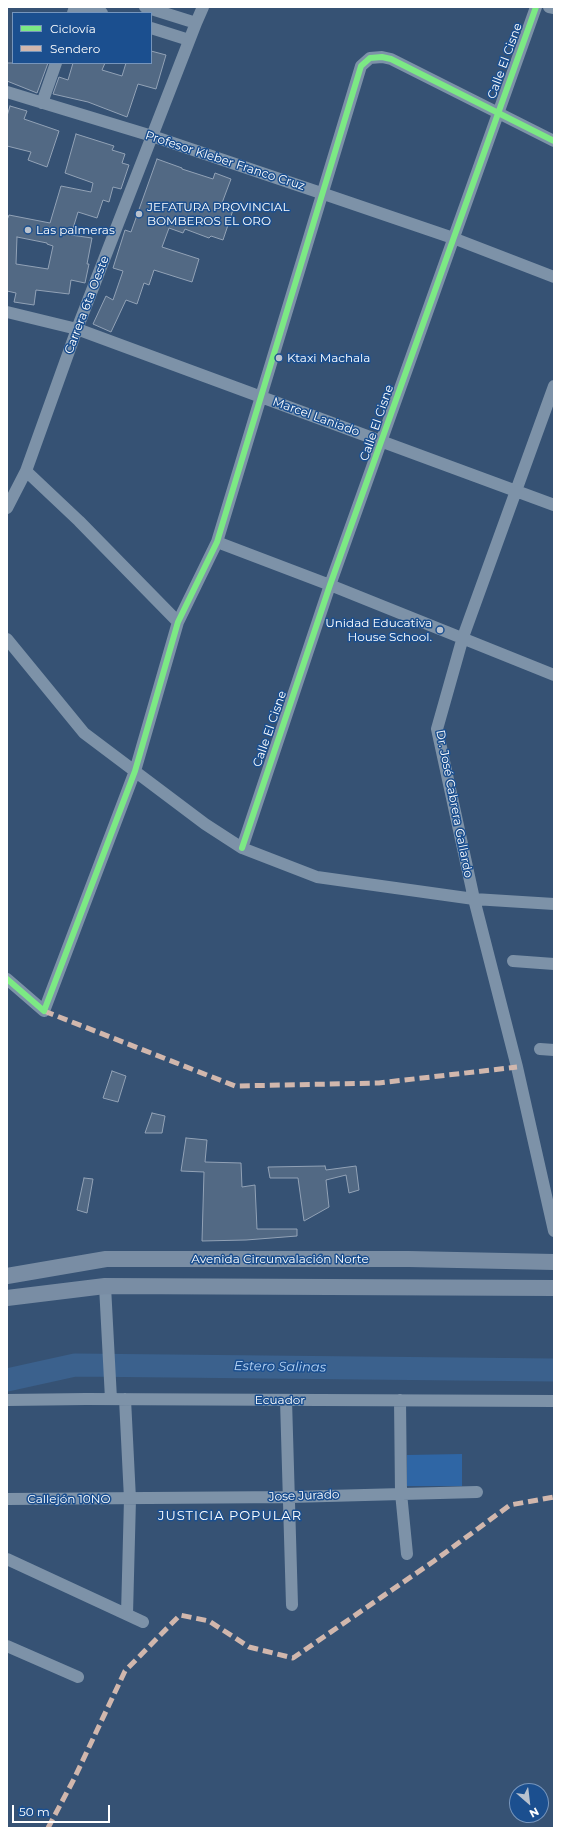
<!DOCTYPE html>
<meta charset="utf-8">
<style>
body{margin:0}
#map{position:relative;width:561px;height:1835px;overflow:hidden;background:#365274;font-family:Montserrat,sans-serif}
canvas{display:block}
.frame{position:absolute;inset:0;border:8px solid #fff;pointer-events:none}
.legend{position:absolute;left:12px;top:12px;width:140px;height:52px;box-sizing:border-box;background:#1b4f8f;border:1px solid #7695bc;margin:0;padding:5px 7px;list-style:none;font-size:12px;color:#fff}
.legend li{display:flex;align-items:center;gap:8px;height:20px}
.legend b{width:20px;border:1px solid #7695bc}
.north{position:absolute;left:509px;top:1783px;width:40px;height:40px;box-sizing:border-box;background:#1b4f8f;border:1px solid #7695bc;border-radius:50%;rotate:152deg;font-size:11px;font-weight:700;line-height:16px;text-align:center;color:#fff}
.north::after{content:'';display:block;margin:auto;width:14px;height:18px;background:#b9c2ce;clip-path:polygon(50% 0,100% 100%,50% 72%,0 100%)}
.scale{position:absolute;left:12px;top:1805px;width:98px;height:18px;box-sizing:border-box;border:2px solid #fff;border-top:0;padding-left:5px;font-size:12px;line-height:14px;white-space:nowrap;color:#fff;-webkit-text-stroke:3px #1b4f8f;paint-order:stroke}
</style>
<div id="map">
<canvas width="561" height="1835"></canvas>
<div class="frame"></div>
<ul class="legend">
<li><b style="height:5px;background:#7ce984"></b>Ciclovía</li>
<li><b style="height:5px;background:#d1b7ad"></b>Sendero</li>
</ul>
<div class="north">N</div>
<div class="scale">50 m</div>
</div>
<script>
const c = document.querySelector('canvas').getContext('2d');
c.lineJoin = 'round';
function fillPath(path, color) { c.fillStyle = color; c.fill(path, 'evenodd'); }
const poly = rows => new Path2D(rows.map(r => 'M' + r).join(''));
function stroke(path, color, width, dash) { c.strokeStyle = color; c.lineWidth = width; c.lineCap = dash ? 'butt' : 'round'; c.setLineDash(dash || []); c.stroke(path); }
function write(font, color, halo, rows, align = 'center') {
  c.font = font + ' Montserrat,sans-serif'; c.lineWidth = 3; c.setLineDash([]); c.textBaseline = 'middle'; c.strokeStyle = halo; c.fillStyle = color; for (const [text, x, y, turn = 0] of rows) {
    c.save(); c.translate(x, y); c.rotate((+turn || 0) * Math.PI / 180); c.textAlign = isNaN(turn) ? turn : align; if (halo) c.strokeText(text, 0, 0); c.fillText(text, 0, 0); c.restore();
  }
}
fillPath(poly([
 [462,1454,462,1486,407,1486,407,1455]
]), '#2f66a5');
stroke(poly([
 [7,1380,75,1365,554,1370]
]), '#3b618d', 23);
const building = poly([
 [151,51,166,55,156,89,138,84,127,117,88,102,53,94,59,77,68,80,73,63,105,63,102,70,122,76,126,63,151,63,151,51],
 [7,63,48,63,37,93,7,81,7,63],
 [10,106,27,111,24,119,59,131,47,167,28,160,31,152,7,146,7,116,10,106],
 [76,134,114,146,112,150,125,154,122,163,129,165,121,189,113,187,109,202,103,200,97,218,78,212,71,235,92,238,87,264,89,264,85,283,71,280,69,294,36,290,34,305,14,302,16,293,7,291,7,220,9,215,50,223,61,186,91,192,93,183,65,173,76,134],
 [17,237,47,243,47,244,53,246,48,269,16,264,17,237],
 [157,159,182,168,182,169,213,179,215,173,231,179,222,203,234,207,223,240,211,236,209,238,185,229,183,233,169,228,162,247,199,259,192,282,154,270,149,285,144,283,137,304,126,300,111,332,93,324,106,296,113,300,123,271,113,268,125,230,131,232,157,159],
 [112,1071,126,1076,118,1102,103,1098,112,1071],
 [152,1113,165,1116,162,1133,145,1133,152,1113],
 [186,1138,207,1140,205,1162,241,1163,242,1187,255,1185,257,1229,297,1229,297,1236,246,1240,202,1241,204,1172,181,1171,186,1138],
 [325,1166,326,1170,356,1166,359,1190,349,1193,346,1175,326,1180,329,1207,304,1221,298,1178,270,1178,268,1167,325,1166],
 [84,1178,93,1179,87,1213,77,1210,84,1178]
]);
fillPath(building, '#526984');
stroke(building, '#92a2b6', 1);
stroke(poly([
 [82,7,102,13],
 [145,7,196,23],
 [549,7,554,8],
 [73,13,75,7],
 [151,28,189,40],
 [7,92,152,136,324,194,453,238,554,277],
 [42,103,56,63],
 [7,312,77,329,554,505],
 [554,386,463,637,437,729,474,899,517,1067,554,1231],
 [26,471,79,521,178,622],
 [7,508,26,471,77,329,196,23,203,7],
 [217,542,330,585,554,675],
 [7,639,84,733,205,824,242,848,317,877,474,899,554,904],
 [242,848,330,585,536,7],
 [513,961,554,964],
 [7,979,44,1011,135,771,178,622,217,542,361,66,370,58,382,57,391,59,554,141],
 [540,1049,554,1050],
 [105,1286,111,1399],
 [125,1399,130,1499,127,1614],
 [7,1400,86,1399,554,1401],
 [286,1400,292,1605],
 [400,1400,401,1493,407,1554],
 [7,1499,290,1497,477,1492],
 [7,1559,143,1622],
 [7,1646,78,1677]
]), '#7d92a8', 12);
stroke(poly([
 [7,1276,106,1259,409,1259,554,1262],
 [7,1298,105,1286,554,1288]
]), '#798da4', 16);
stroke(poly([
 [44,1011,235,1086,379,1083,517,1067],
 [48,1828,74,1779,125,1671,180,1615,209,1621,249,1647,293,1658,434,1561,510,1505,554,1497]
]), '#d1b7ad', 5, [10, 5]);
stroke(poly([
 [242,848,330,585,536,7],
 [7,979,44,1011,135,771,178,622,217,542,361,66,370,58,382,57,391,59,554,141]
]), '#7ce984', 6);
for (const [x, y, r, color] of [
 [139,214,4,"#b9c2ce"],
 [28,230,4,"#b9c2ce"],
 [279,358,4,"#b9c2ce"],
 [440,630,4,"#b9c2ce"]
]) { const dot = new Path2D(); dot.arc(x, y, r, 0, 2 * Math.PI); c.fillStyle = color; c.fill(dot); stroke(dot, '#1b4f8f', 1.5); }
write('12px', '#fff', '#1b4f8f', [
 ["Calle El Cisne",505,61,-70],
 ["Profesor Kleber Franco Cruz",225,161,18],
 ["Carrera 6ta Oeste",87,305,-69],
 ["Marcel Laniado",316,417,20],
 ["Calle El Cisne",377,423,-71],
 ["Calle El Cisne",270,729,-71],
 ["Dr. José Cabrera Gallardo",454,804,79],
 ["Avenida Circunvalación Norte",280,1259],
 ["Ecuador",280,1400],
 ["Jose Jurado",304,1496,-2],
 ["Callejón 10NO",69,1499]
]);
write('12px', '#fff', '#1b4f8f', [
 ["JEFATURA PROVINCIAL",147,207],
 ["BOMBEROS EL ORO",147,221],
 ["Las palmeras",36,230],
 ["Ktaxi Machala",287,358],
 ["Unidad Educativa",432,623,"right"],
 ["House School.",432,637,"right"]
], 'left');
write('italic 13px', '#b5d3f5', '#1b4f8f', [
 ["Estero Salinas",280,1367,1]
]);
c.letterSpacing = '1px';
write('13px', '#fff', '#1b4f8f', [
 ["JUSTICIA POPULAR",230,1516]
]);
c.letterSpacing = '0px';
</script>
